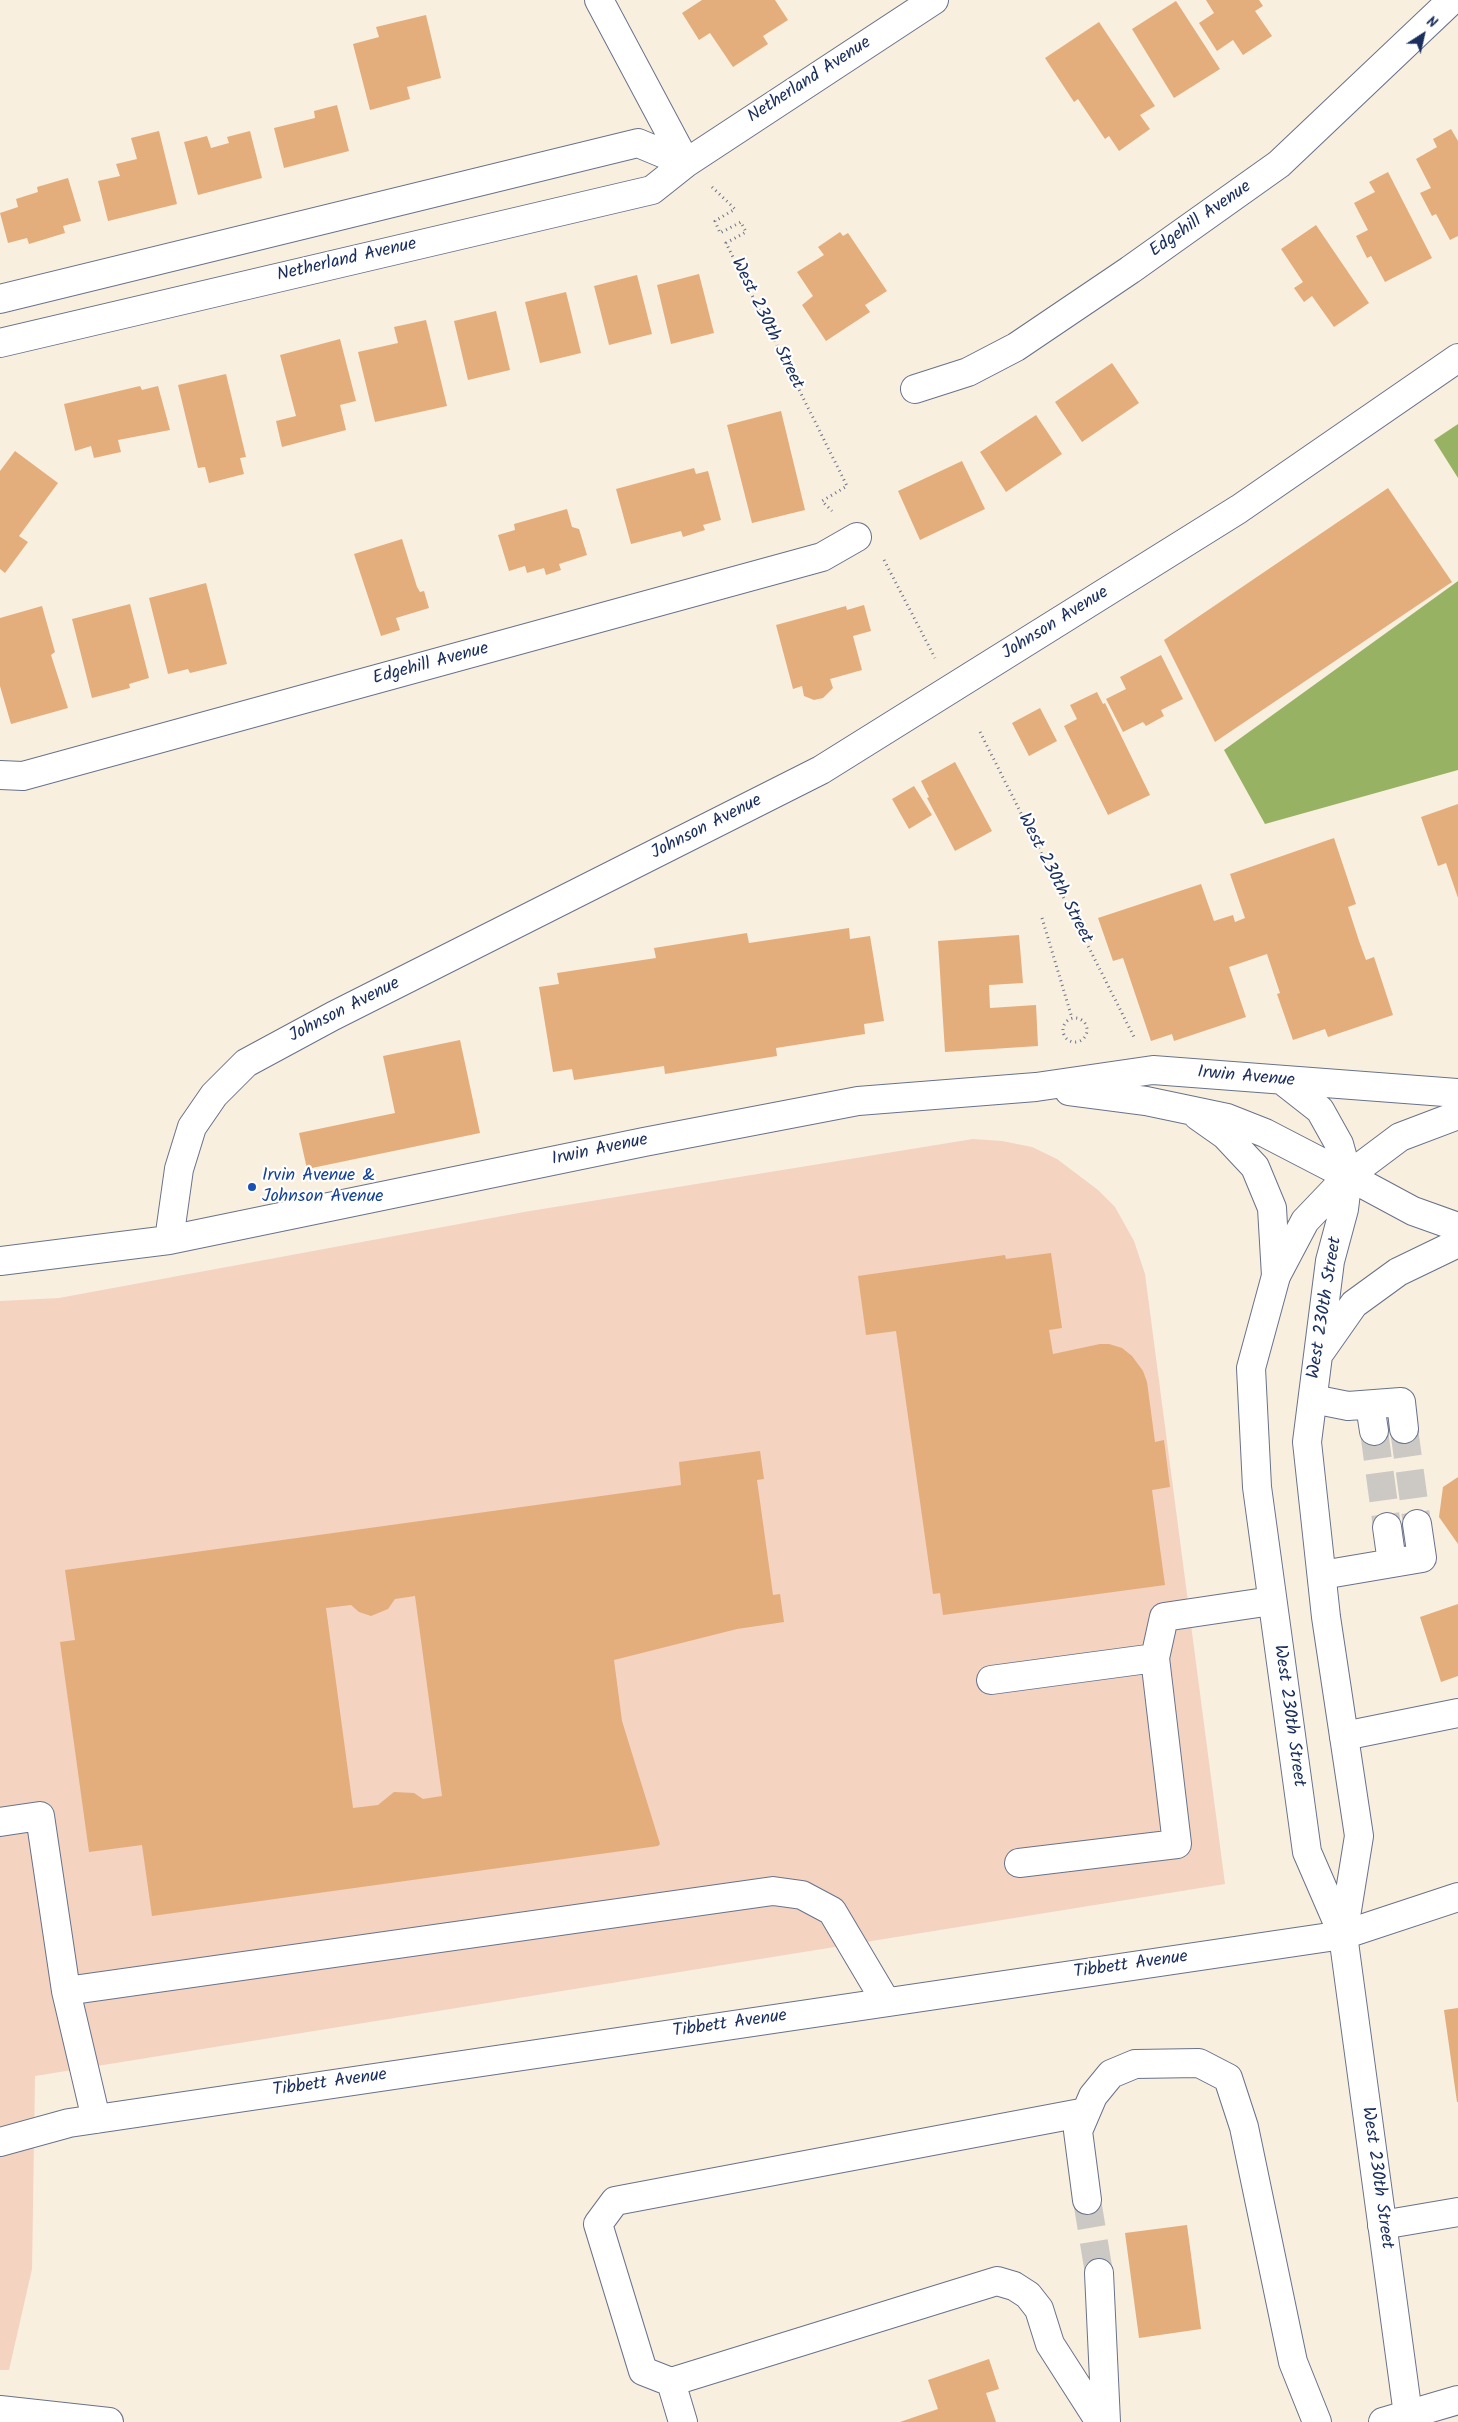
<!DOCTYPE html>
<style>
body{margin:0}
#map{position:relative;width:1458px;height:2422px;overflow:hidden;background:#f8efdf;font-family:Kalam,sans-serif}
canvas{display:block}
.north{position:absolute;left:1398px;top:10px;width:50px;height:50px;-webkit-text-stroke:4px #fff;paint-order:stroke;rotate:35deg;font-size:14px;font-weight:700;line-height:20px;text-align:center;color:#1b2f5e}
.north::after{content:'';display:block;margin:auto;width:18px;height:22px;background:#1b2f5e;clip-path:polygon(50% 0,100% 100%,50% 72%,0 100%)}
</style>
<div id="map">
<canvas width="1458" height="2422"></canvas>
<div class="north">N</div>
</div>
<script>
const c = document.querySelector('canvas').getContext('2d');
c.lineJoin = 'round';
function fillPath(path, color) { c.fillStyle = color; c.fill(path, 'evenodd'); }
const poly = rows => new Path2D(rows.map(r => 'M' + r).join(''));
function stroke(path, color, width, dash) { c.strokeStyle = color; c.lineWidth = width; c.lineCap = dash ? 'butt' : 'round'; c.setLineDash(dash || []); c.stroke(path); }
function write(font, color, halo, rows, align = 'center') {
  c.font = font + ' Kalam,sans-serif'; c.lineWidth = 4.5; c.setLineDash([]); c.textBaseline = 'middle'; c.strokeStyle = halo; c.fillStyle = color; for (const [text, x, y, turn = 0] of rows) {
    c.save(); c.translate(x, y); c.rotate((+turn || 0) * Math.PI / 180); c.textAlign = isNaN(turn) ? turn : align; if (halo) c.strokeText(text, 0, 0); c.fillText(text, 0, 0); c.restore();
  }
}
fillPath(poly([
 [973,1139,1002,1141,1032,1147,1057,1159,1098,1190,1115,1207,1134,1241,1145,1274,1225,1884,35,2076,32,2269,9,2370,0,2370,0,1301,59,1298,524,1212]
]), '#f4d3c0');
fillPath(poly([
 [1458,424,1458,478,1434,440],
 [1458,581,1458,770,1265,824,1224,750]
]), '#98b264');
fillPath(poly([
 [702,0,775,0,788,20,763,36,768,44,733,67,710,33,699,40,682,13],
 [1206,0,1259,0,1263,6,1255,11,1272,36,1243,55,1233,40,1217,51,1199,23,1214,13],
 [1176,1,1220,69,1174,98,1132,29],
 [426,15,441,78,407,87,410,99,370,110,353,44,379,37,376,27],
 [1099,22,1155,106,1140,115,1150,129,1119,151,1109,136,1105,139,1078,99,1074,102,1045,58],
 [337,105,349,151,284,168,274,128,315,118,314,111],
 [1451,129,1458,141,1458,236,1450,240,1436,214,1432,216,1420,193,1431,188,1416,159,1437,147,1433,139],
 [159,131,177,204,108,221,98,181,120,176,116,164,137,159,131,138],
 [250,131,262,178,198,195,184,142,207,136,211,148,229,143,227,137],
 [1388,172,1432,258,1385,282,1371,256,1367,258,1356,236,1368,230,1354,203,1375,192,1369,182],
 [68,178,81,221,63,226,65,233,29,244,27,238,8,243,0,213,18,207,16,199,38,192,37,187],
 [1316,225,1369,303,1334,327,1312,296,1304,302,1294,288,1303,282,1281,249],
 [840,232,843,236,848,233,887,291,865,305,870,312,826,341,802,305,813,296,797,272,824,255,818,247],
 [699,274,714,333,671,344,657,285],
 [637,275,652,334,609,345,594,286],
 [566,292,581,353,540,363,525,302],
 [496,311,510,370,468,380,454,321],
 [426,320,447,406,375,422,358,352,398,343,394,327],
 [340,339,356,401,340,405,346,430,282,447,276,421,296,416,280,355],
 [1112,363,1139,403,1082,442,1055,402],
 [226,374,246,457,240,458,244,474,209,483,205,467,198,468,178,385],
 [140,386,142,390,158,386,170,430,118,440,121,452,94,458,91,446,75,451,64,404],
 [781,411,805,510,752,523,727,425],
 [1036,415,1062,454,1006,492,980,452],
 [15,451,58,483,19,536,28,542,5,573,0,569,0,471],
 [962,461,985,509,920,540,898,491],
 [694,468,696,474,708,471,721,520,703,525,705,530,683,537,681,531,631,544,616,489],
 [1388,488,1452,582,1215,742,1164,640],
 [567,509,572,527,579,529,587,555,559,564,561,570,546,575,544,568,527,573,525,566,509,571,498,535,515,530,514,524],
 [402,539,417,587,420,592,424,591,429,608,396,618,400,630,381,636,354,554],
 [206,583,227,664,190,673,188,669,168,674,149,598],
 [130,604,149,678,129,684,130,688,92,698,72,619],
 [864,605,871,631,853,636,862,670,830,679,833,688,823,698,814,700,804,696,802,686,793,689,776,625,846,606,847,610],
 [42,606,55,652,51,655,68,708,11,724,0,686,0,618],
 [1161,655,1183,699,1161,710,1164,716,1146,726,1143,722,1123,732,1106,699,1126,689,1120,677],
 [1097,692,1103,704,1105,703,1150,795,1108,815,1064,726,1077,719,1070,705],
 [1040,708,1057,741,1029,756,1012,723],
 [955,762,992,831,955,851,927,798,929,797,921,781],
 [914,786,932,815,909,829,892,799],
 [1458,804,1458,898,1446,863,1438,866,1421,817],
 [1334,838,1356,904,1348,907,1359,941,1366,960,1374,957,1393,1015,1328,1037,1325,1029,1293,1040,1277,994,1280,993,1267,954,1229,967,1246,1017,1174,1041,1172,1034,1151,1041,1123,958,1113,961,1098,918,1201,884,1214,921,1233,915,1235,922,1245,918,1230,874],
 [849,928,850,939,870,936,884,1021,864,1024,865,1034,776,1048,777,1056,665,1074,664,1066,574,1080,572,1069,553,1072,539,987,559,984,557,973,656,958,654,948,747,933,749,943],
 [1019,935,1023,983,989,985,990,1008,1036,1005,1038,1046,945,1052,938,941],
 [460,1040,480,1133,307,1169,299,1133,395,1113,383,1056],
 [1051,1253,1062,1328,1049,1330,1053,1354,1100,1344,1109,1344,1122,1348,1132,1356,1143,1371,1147,1382,1155,1442,1164,1440,1170,1487,1152,1490,1165,1585,943,1615,940,1593,933,1594,896,1331,866,1335,858,1276,1005,1255,1006,1259],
 [760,1451,764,1479,757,1480,773,1595,780,1594,784,1622,737,1629,614,1660,622,1721,660,1844,658,1846,152,1916,142,1845,89,1852,60,1642,75,1640,65,1570,681,1485,679,1462],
 [415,1596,442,1796,423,1799,414,1793,394,1792,378,1805,353,1808,326,1608,351,1605,359,1612,371,1616,388,1609,395,1599],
 [1458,1477,1458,1544,1439,1517,1443,1487],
 [1458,1604,1458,1676,1441,1682,1420,1617],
 [1458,2008,1458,2102,1457,2102,1444,2010],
 [1187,2225,1201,2329,1139,2338,1125,2233],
 [989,2359,999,2389,986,2393,996,2422,900,2422,938,2409,928,2380]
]), '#e4ad7c');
stroke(poly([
 [1404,1429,1417,1524],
 [1374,1431,1387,1527],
 [1087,2200,1099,2273]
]), '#ccc9c5', 28, [28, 14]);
const minor = poly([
 [599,0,686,163],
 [0,299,638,143,686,163],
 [0,343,652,190,686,163,934,0],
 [915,389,968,372,1016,347,1130,270,1279,164,1452,0],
 [0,775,23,776,738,580,822,557,857,537],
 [1283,1081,1320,1110,1339,1144,1348,1176],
 [1069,1091,1146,1101,1227,1118,1265,1133,1348,1176],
 [1198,1116,1225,1135,1255,1167,1272,1208,1276,1276],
 [169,1240,179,1169,192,1127,214,1095,246,1063,333,1016,821,770,1239,509,1458,358],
 [0,1261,169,1240,644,1142,858,1101,1036,1087,1153,1070,1458,1093],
 [1313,1399,1348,1406,1401,1402,1404,1429],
 [1370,1405,1374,1431],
 [1387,1527,1392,1563],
 [1322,1575,1422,1558,1417,1524],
 [991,1680,1155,1658],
 [1344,1736,1458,1713],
 [0,1822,40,1816,66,1991,96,2119],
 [1019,1863,1177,1844,1155,1658,1164,1617,1272,1601],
 [66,1991,773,1891,802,1895,832,1911,886,2002],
 [1086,2112,615,2201,598,2224,643,2371,671,2382,997,2281,1014,2286,1028,2295,1039,2309,1050,2344,1100,2422],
 [0,2142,69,2123,1343,1935,1458,1897],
 [1087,2200,1078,2131,1093,2096,1111,2074,1135,2064,1199,2063,1228,2078,1244,2127,1293,2362,1317,2422],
 [1382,2225,1458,2212],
 [1099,2273,1106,2422],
 [671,2382,683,2422],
 [0,2410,109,2422],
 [1383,2422,1458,2400]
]);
const major = poly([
 [1348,1176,1413,1211,1458,1227],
 [1321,1351,1354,1304,1398,1272,1458,1243],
 [1343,1935,1359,1836,1326,1617,1307,1442,1330,1261,1344,1209,1348,1176],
 [1409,2422,1343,1935,1307,1852,1257,1487,1251,1368,1276,1276,1305,1221,1348,1176,1400,1137,1458,1115]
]);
stroke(minor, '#68728b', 30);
stroke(major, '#68728b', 30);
stroke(poly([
 [712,187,735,209,715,221,720,233,741,222,746,232,726,243,847,486,822,501,832,511],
 [884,560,935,658],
 [980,732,1134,1037],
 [1042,918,1072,1018],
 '1063 1030a12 12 0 1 1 24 0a12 12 0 1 1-24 0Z'
]), '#68728b', 3, [1, 4]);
stroke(minor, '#fff', 28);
stroke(major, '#fff', 28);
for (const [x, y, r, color] of [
 [252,1187,5,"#1a4fb4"]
]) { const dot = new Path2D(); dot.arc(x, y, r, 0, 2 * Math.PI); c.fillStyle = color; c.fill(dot); stroke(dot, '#fff', 2); }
write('18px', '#1b2f5e', '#fff', [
 ["Netherland Avenue",810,81,-33],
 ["Edgehill Avenue",1201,220,-35],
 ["Netherland Avenue",347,261,-13],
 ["West 230th Street",766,324,64],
 ["Johnson Avenue",1056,624,-32],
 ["Edgehill Avenue",431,665,-15],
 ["Johnson Avenue",707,828,-27],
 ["West 230th Street",1054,879,63],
 ["Johnson Avenue",345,1011,-27],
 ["Irwin Avenue",1246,1078,5],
 ["Irwin Avenue",600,1151,-12],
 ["West 230th Street",1326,1308,-81],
 ["West 230th Street",1288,1716,82],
 ["Tibbett Avenue",1131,1966,-8],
 ["Tibbett Avenue",730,2025,-8],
 ["Tibbett Avenue",330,2084,-8],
 ["West 230th Street",1376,2178,82]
]);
write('18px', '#164399', '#fff', [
 ["Irvin Avenue &",262,1177],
 ["Johnson Avenue",262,1198]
], 'left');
</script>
